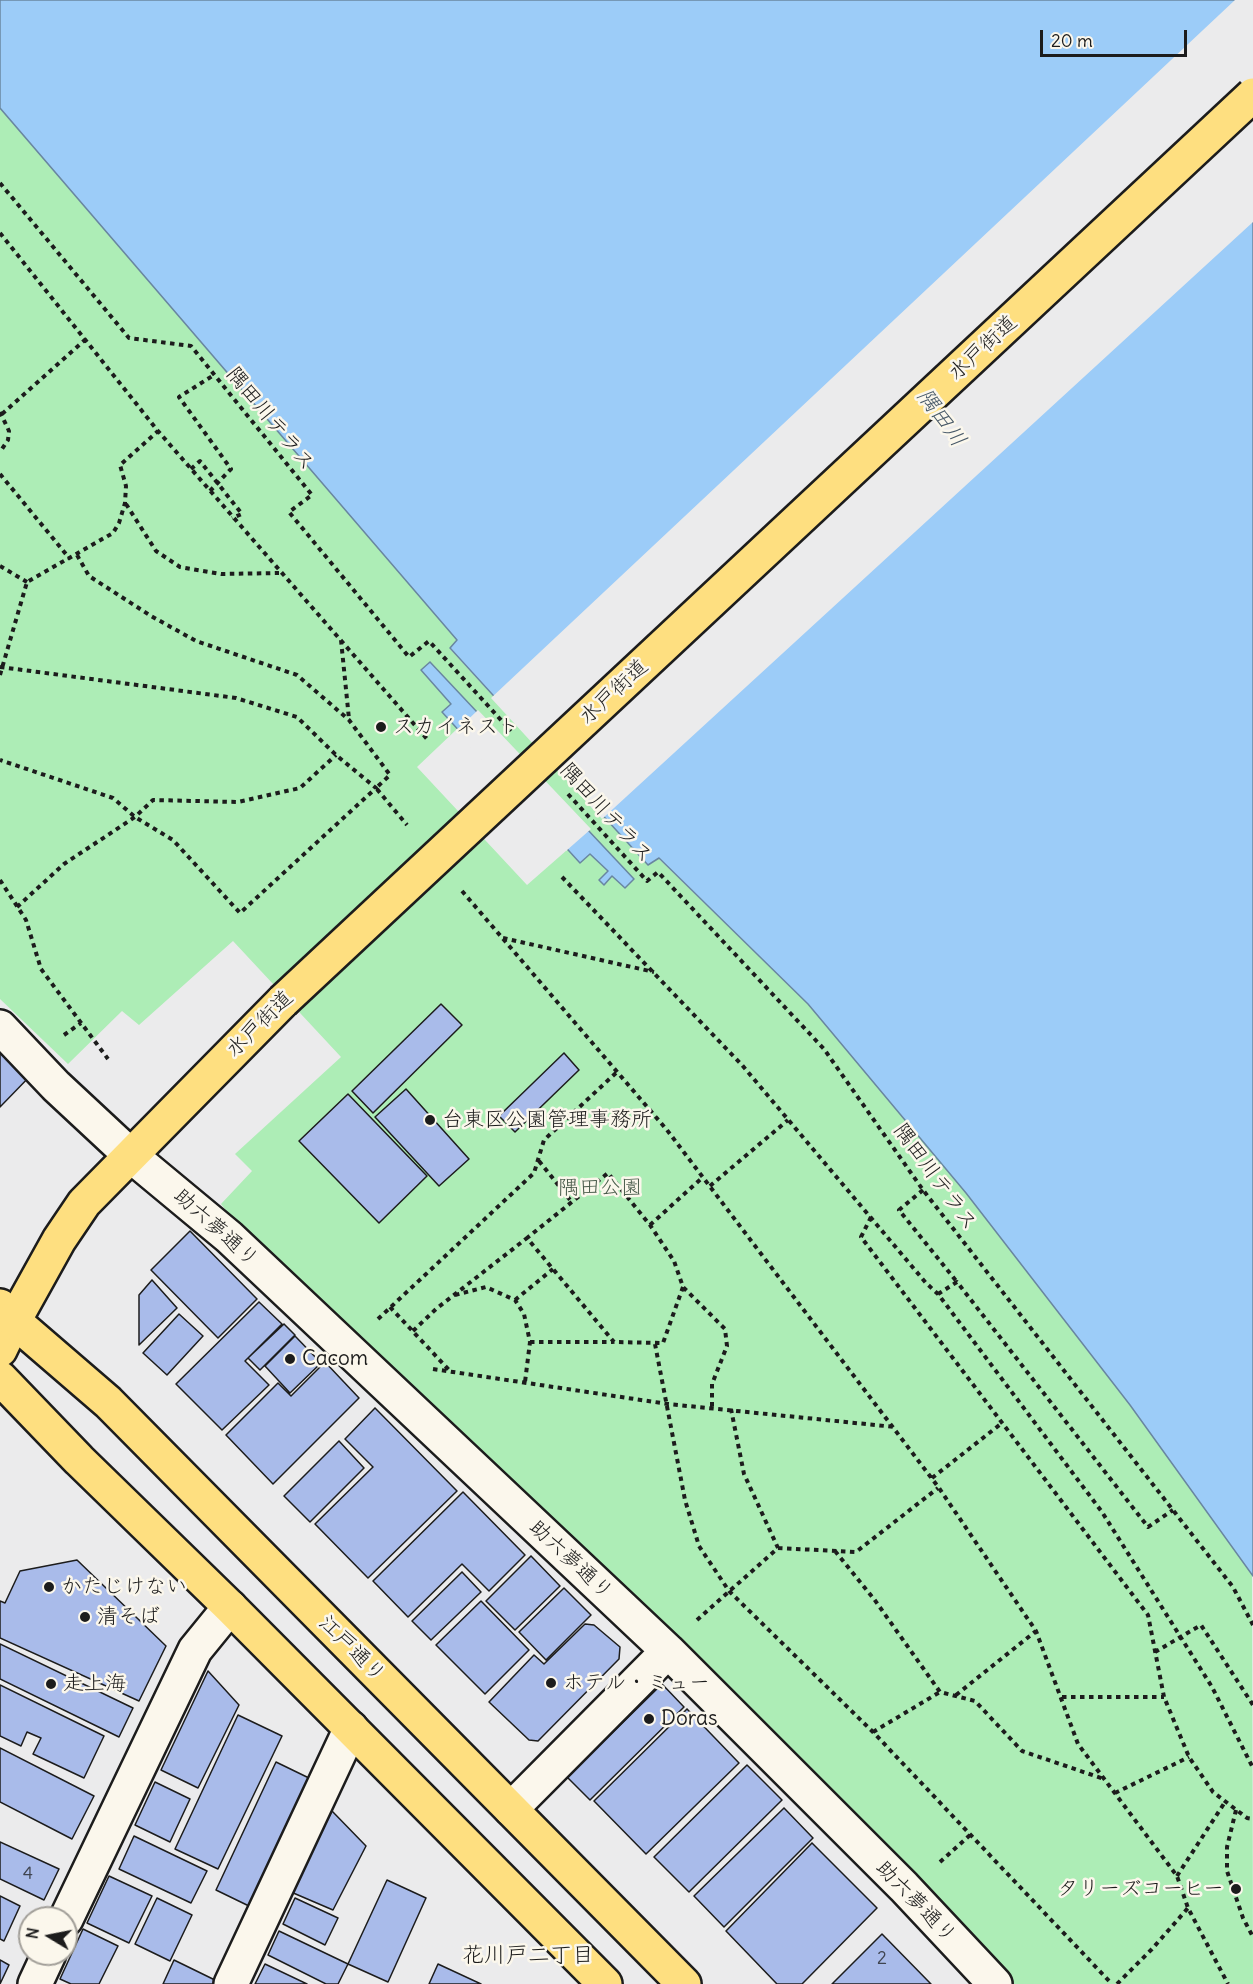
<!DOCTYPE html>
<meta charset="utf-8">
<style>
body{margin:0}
#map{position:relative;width:1253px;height:1984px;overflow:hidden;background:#ebebec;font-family:Delius,sans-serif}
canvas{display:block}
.north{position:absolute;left:18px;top:1906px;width:60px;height:60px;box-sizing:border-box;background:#fbf7ec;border:2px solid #a29f99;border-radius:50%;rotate:280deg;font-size:16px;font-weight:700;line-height:24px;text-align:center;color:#1c1c1c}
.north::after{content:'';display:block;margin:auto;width:21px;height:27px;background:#1c1c1c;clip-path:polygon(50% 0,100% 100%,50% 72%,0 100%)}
.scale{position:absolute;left:1040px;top:30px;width:147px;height:27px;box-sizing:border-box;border:3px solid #1c1c1c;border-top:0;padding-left:8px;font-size:18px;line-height:21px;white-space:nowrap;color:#1c1c1c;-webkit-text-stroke:4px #fbf7ec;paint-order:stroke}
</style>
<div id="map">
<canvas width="1253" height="1984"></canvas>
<div class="north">N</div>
<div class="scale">20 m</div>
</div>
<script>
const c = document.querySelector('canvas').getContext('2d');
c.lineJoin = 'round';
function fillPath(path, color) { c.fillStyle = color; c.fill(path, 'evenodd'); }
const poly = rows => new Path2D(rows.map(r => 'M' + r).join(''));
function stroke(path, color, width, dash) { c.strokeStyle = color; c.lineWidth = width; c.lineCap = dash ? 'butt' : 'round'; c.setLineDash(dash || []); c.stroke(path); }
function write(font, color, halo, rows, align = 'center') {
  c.font = font + ' Delius,"Klee One",sans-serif'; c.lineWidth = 5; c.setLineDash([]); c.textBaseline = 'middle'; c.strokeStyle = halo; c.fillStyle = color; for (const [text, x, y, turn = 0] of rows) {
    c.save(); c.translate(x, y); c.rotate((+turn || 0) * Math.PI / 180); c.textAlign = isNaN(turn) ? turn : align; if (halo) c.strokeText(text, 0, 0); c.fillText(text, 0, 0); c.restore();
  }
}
fillPath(poly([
 [0,108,458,640,450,649,648,865,658,858,808,1004,966,1193,1130,1405,1252,1574,1253,1984,1011,1984,341,1328,228,1213,221,1204,252,1171,235,1154,341,1057,233,941,139,1025,122,1011,68,1064,0,999],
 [458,728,575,843,527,885,417,767]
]), '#adedb6');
const water = poly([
 [0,0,1253,0,1253,1576,1130,1405,966,1193,808,1004,659,858,648,865,450,648,457,640,0,108,0,0],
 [430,662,634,879,625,888,612,876,604,885,599,880,608,871,590,854,580,863,442,712,451,704,421,670,430,662]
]);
fillPath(water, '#9cccf8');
stroke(water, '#6986a0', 1.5);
fillPath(poly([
 [1235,0,1253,0,1253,222,602,819,491,698],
 [478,710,591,829,566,851,456,731]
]), '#ebebec');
const building = poly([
 [441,1004,462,1025,373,1113,352,1091,441,1004],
 [0,1039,34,1072,0,1107,0,1039],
 [564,1053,579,1070,515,1132,499,1116,564,1053],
 [406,1089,469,1159,439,1186,375,1117,406,1089],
 [348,1094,427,1176,379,1223,299,1141,348,1094],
 [190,1231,257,1299,218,1338,151,1270,190,1231],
 [152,1280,177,1308,139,1345,139,1295,152,1280],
 [259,1302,282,1324,245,1361,269,1385,222,1430,176,1384,259,1302],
 [179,1314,203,1336,167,1375,143,1353,179,1314],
 [284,1324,295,1335,260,1370,248,1358,284,1324],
 [295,1336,321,1363,290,1393,265,1366,295,1336],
 [325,1362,359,1398,273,1484,226,1435,278,1383,291,1396,325,1362],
 [375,1408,457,1491,368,1578,315,1524,373,1467,345,1439,375,1408],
 [339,1441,364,1468,310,1522,284,1496,339,1441],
 [463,1492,525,1555,489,1591,462,1564,408,1617,373,1581,463,1492],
 [531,1556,560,1586,515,1630,486,1601,531,1556],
 [77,1560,166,1646,139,1701,0,1638,0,1601,5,1603,20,1571,77,1560],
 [462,1572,481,1592,431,1640,412,1621,462,1572],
 [564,1588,591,1615,546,1660,519,1632,564,1588],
 [481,1601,529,1650,485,1694,436,1645,481,1601],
 [585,1624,594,1625,620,1647,619,1659,538,1741,529,1740,489,1702,534,1655,544,1664,585,1624],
 [0,1644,133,1708,119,1737,0,1679,0,1644],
 [208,1671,239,1705,198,1788,161,1770,208,1671],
 [662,1684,684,1707,590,1800,567,1777,662,1684],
 [0,1685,104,1736,84,1778,33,1754,41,1738,27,1732,21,1746,0,1736,0,1685],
 [687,1709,739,1763,646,1854,594,1801,687,1709],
 [238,1715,282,1736,218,1869,175,1849,238,1715],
 [0,1748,94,1796,72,1839,0,1802,0,1748],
 [276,1762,311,1779,251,1907,216,1890,276,1762],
 [747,1765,782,1800,689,1892,654,1857,747,1765],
 [155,1782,190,1799,170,1842,135,1825,155,1782],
 [784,1808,813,1838,724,1927,694,1896,784,1808],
 [332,1811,366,1846,333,1910,291,1892,332,1811],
 [134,1836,207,1871,191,1903,119,1869,134,1836],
 [0,1842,59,1869,44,1900,0,1879,0,1842],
 [812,1843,877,1908,802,1984,777,1984,726,1931,812,1843],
 [109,1876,152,1896,129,1943,87,1923,109,1876],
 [387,1880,426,1898,388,1982,348,1964,387,1880],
 [0,1896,20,1906,4,1941,0,1939,0,1896],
 [157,1898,192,1915,170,1961,135,1944,157,1898],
 [295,1898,338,1918,325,1945,283,1924,295,1898],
 [83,1929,118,1946,99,1984,71,1984,60,1979,83,1929],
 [279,1931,348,1964,338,1984,326,1984,268,1955,279,1931],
 [882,1934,931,1984,832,1984,882,1934],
 [0,1960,9,1965,0,1984,0,1960],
 [174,1960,219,1982,218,1984,163,1984,174,1960],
 [265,1964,307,1984,255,1984,265,1964],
 [438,1964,481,1984,429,1984,438,1964]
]);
fillPath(building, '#a9bbea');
stroke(building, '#1c1c1c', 1.5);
const street = poly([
 [0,1027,56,1086,129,1154,229,1237,668,1651,904,1887,995,1984],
 [511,1809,668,1651],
 [66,1919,195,1650,230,1607],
 [35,1984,49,1954],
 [231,1984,351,1728]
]);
const primary = poly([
 [0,1306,14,1321,0,1350]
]);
const highway = poly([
 [283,1001,84,1203,59,1240,14,1321,108,1402,684,1984],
 [0,1378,79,1460,230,1607,605,1984]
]);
stroke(street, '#1c1c1c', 38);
stroke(primary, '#1c1c1c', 38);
stroke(highway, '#1c1c1c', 38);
stroke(poly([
 [0,183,129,338,191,346,312,495,289,512,409,657,429,641,511,731],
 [0,233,158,431,427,739],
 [0,412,9,431,8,440,0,452],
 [2,414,86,339],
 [191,469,200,461,242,514,232,518],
 [0,474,70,559],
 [210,491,231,469,179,397,214,375],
 [126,504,156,551,180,567,221,574,279,573],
 [77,555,89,576,151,616,196,641,297,675,349,720,390,775,376,788,407,825],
 [0,566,27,582],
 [341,640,349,719],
 [0,667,236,698,297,717,336,755,376,788,240,913,173,840,135,817,113,798,0,760],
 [0,675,27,582,113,533,119,523,125,503,126,486,120,465,158,431],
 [568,794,647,881,658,872,824,1049,923,1190,1233,1587,1253,1625],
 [562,877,742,1065,926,1283,938,1294,1102,1512,1212,1687,1253,1768],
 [0,880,26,920,41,969,108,1059],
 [462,891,667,1130,939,1488,1036,1631,1078,1744,1177,1876,1188,1908,1228,1984],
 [17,907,64,864,135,817,153,800,238,802,300,788,336,755],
 [503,938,654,972],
 [64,1035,81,1023],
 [539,1161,571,1201],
 [710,1186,788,1120],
 [923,1190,899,1210,957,1282],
 [871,1217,861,1237,1148,1615,1164,1697,1189,1757,1213,1792,1247,1818,1253,1819],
 [650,1225,703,1177],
 [683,1287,663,1343,614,1342,527,1238,608,1173,650,1225,674,1261,683,1287,725,1329,727,1346,712,1384,712,1407],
 [938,1294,957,1282,1148,1527,1173,1510],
 [455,1295,486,1287,515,1300,524,1314,530,1342,525,1382],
 [515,1300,553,1269],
 [390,1307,449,1370],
 [378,1319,534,1173,544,1140,618,1071],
 [413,1331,436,1309,527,1238],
 [530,1342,613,1342],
 [655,1344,685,1500,699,1546,729,1591,873,1732,1112,1984],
 [433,1369,668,1404,895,1427],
 [932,1478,1002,1423],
 [778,1548,856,1552,938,1488],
 [835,1551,874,1599,940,1692,975,1701,1022,1751,1104,1779],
 [697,1620,778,1548,744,1474,731,1409],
 [1155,1652,1201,1625,1253,1705],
 [956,1695,1036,1631],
 [1062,1697,1164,1697],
 [873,1732,940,1692],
 [1115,1793,1189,1757],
 [1236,1810,1227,1847,1227,1871,1243,1918,1253,1937],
 [940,1862,970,1835],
 [1177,1876,1225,1802],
 [1117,1984,1152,1949,1188,1908]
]), '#1c1c1c', 4, [4.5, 4.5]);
stroke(street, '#fbf7ec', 33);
stroke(primary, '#fedf80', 33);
stroke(highway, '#fedf80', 33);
const highwayBridge = poly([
 [283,1001,1253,95]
]);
stroke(highwayBridge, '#1c1c1c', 38, []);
stroke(highwayBridge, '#fedf80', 33);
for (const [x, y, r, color] of [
 [381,727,6,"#1c1c1c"],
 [430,1120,6,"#1c1c1c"],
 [290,1359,6,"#1c1c1c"],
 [49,1587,6,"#1c1c1c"],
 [85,1617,6,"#1c1c1c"],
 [551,1683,6,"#1c1c1c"],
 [51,1684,6,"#1c1c1c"],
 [649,1719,6,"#1c1c1c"],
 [1236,1889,6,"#1c1c1c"]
]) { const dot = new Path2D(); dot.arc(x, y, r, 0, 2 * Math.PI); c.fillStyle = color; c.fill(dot); stroke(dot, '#fbf7ec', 2); }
write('18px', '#3f4450', null, [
 ["4",28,1874],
 ["2",882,1959]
]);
write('21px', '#1c1c1c', '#fbf7ec', [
 ["水戸街道",983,348,-43],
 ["隅田川テラス",270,419,51],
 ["水戸街道",614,692,-43],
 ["隅田川テラス",606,813,48],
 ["水戸街道",260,1024,-45],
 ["隅田川テラス",935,1177,54],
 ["助六夢通り",216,1228,42],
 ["助六夢通り",571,1560,43],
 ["江戸通り",352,1649,45],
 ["助六夢通り",916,1902,46]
]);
write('21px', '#1c1c1c', '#fbf7ec', [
 ["スカイネスト",393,727],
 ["台東区公園管理事務所",442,1120],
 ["Cacom",302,1359],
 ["かたじけない",61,1587],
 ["清そば",97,1617],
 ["ホテル・ミュー",563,1683],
 ["走上海",63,1684],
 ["Doras",661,1719],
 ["タリーズコーヒー",1224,1889,"right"]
], 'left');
write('21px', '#485b4a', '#fbf7ec', [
 ["隅田公園",600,1188]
]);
write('italic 22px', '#495a69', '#fbf7ec', [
 ["隅田川",941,418,54]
]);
write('22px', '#1c1c1c', '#fbf7ec', [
 ["花川戸二丁目",528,1956]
]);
</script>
